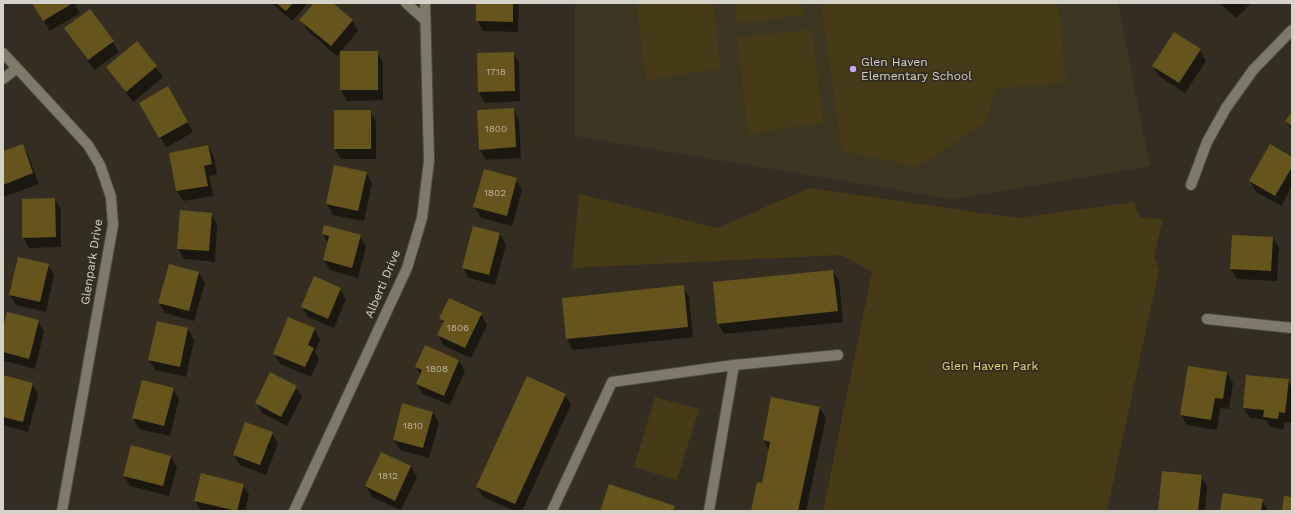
<!DOCTYPE html>
<style>
body{margin:0}
#map{position:relative;width:1295px;height:514px;overflow:hidden;background:#332e21;font-family:"Work Sans",sans-serif}
canvas{display:block}
.frame{position:absolute;inset:0;border:4px solid #d5d2ca;pointer-events:none}
</style>
<div id="map">
<canvas width="1295" height="514"></canvas>
<div class="frame"></div>
</div>
<script>
const c = document.querySelector('canvas').getContext('2d');
c.lineJoin = 'round';
function fillPath(path, color) { c.fillStyle = color; c.fill(path, 'evenodd'); }
const poly = rows => new Path2D(rows.map(r => 'M' + r).join(''));
function stroke(path, color, width, dash) { c.strokeStyle = color; c.lineWidth = width; c.lineCap = dash ? 'butt' : 'round'; c.setLineDash(dash || []); c.stroke(path); }
function write(font, color, halo, rows, align = 'center') {
  c.font = font + ' "Work Sans",sans-serif'; c.lineWidth = 3.5; c.setLineDash([]); c.textBaseline = 'middle'; c.strokeStyle = halo; c.fillStyle = color; for (const [text, x, y, turn = 0] of rows) {
    c.save(); c.translate(x, y); c.rotate((+turn || 0) * Math.PI / 180); c.textAlign = isNaN(turn) ? turn : align; if (halo) c.strokeText(text, 0, 0); c.fillText(text, 0, 0); c.restore();
  }
}
fillPath(poly([
 [575,3,1118,3,1150,166,952,199,575,136]
]), '#3d3623');
fillPath(poly([
 [636,3,714,3,720,69,646,80],
 [734,3,802,3,804,15,737,23],
 [821,3,1058,3,1066,82,995,89,986,122,918,167,842,151],
 [812,29,823,123,748,133,737,38],
 [809,188,1017,218,1134,202,1140,218,1163,219,1154,256,1159,270,1107,511,823,511,872,272,841,255,572,268,579,194,718,228],
 [655,397,699,409,677,480,634,467]
]), '#463a17');
fillPath(poly([
 [33,3,74,3,80,13,50,31],
 [272,3,308,3,292,21],
 [315,3,331,3,352,20,358,31,337,56,307,30,301,20],
 [477,3,519,3,518,32,483,31,477,20],
 [1220,3,1251,3,1236,18],
 [65,28,113,42,119,52,94,70],
 [137,42,163,77,133,102,107,67],
 [1200,50,1206,61,1185,93,1159,76,1153,66],
 [341,52,377,52,383,62,383,100,347,101,341,90],
 [513,53,519,63,520,101,485,103,479,92,478,54],
 [168,88,193,132,166,148,141,103],
 [513,109,519,120,521,158,486,160,480,150],
 [370,111,376,122,376,159,341,159,335,149],
 [1292,113,1292,130,1286,121],
 [22,145,28,155,39,184,3,197,3,152],
 [208,146,214,157,217,175,209,176,213,196,183,201,177,191,170,153],
 [1292,158,1292,187,1281,206,1256,192,1250,181],
 [366,172,372,183,364,221,333,215,327,204],
 [516,179,522,190,512,226,481,218,475,207],
 [55,199,61,210,61,247,29,248,23,237],
 [211,214,217,224,215,262,184,259,178,249],
 [323,234,360,236,366,247,358,278,330,270,324,260,328,243],
 [500,234,506,245,495,285,469,278,463,267],
 [1273,238,1279,248,1277,281,1237,279,1231,269],
 [48,265,54,275,46,312,16,305,10,295],
 [833,271,839,281,843,322,724,334,718,324],
 [199,273,205,283,194,321,165,313,159,303],
 [683,286,689,297,693,337,573,350,567,339,563,298],
 [340,289,346,299,334,328,308,317,302,307],
 [481,314,487,325,471,358,444,346,438,335,444,324,441,318],
 [38,321,44,331,35,369,5,361,3,359,3,333],
 [158,323,188,329,194,340,186,377,155,370,149,360],
 [314,329,320,339,315,352,319,359,311,377,280,364,274,354],
 [459,361,465,371,450,405,423,394,417,384,421,376,416,367],
 [1227,373,1233,383,1229,409,1220,408,1217,430,1187,425,1181,415],
 [3,376,32,384,38,394,28,432,3,425],
 [1288,380,1292,387,1291,423,1284,422,1284,429,1270,427,1266,420,1250,418,1244,408],
 [296,387,302,397,287,426,262,413,256,402],
 [173,389,179,399,170,436,139,429,133,418],
 [565,395,571,405,522,511,514,511,483,497,477,487],
 [820,408,826,418,806,511,752,511,762,484,769,450,764,440],
 [433,412,439,423,429,458,400,450,394,440],
 [272,433,278,443,266,475,240,465,234,455],
 [171,457,177,467,169,496,130,486,124,476],
 [411,466,417,477,401,510,372,497,366,486],
 [1201,476,1207,486,1205,511,1159,511],
 [243,485,249,495,245,511,201,511,195,501],
 [1262,500,1268,511,1221,511]
]), '#0007');
fillPath(poly([
 [32,3,73,3,43,21],
 [276,3,293,3,286,11],
 [314,3,333,3,353,20,331,46,299,20],
 [476,3,513,3,513,22,476,21],
 [90,9,114,41,88,60,64,28],
 [1174,32,1201,49,1179,83,1152,66],
 [137,41,157,66,126,92,106,67],
 [340,51,378,51,378,90,340,90],
 [514,52,515,91,478,92,477,53],
 [168,86,188,122,159,138,139,103],
 [514,108,516,147,479,150,477,110],
 [334,110,371,110,371,149,334,149],
 [1292,112,1292,126,1285,121],
 [23,144,33,173,3,185,3,151],
 [1270,144,1292,157,1292,167,1275,196,1249,181],
 [208,145,212,164,204,166,208,186,176,191,169,153],
 [334,165,367,172,358,211,326,204],
 [484,169,517,178,507,216,473,207],
 [55,198,56,237,22,238,22,199],
 [180,210,212,213,209,251,177,249],
 [324,225,361,235,352,268,323,260,329,236,322,234],
 [473,226,500,233,489,275,462,268],
 [1232,235,1273,237,1271,271,1230,269],
 [18,257,49,264,40,302,9,295],
 [169,264,199,272,189,311,158,303],
 [833,270,838,311,717,324,713,282],
 [314,276,341,288,328,319,301,307],
 [684,285,688,327,566,339,562,298],
 [449,298,482,313,465,348,437,335,444,321,439,318],
 [7,312,39,320,29,359,3,352,3,329],
 [288,317,315,328,308,345,314,348,305,367,273,354],
 [157,321,188,328,180,367,148,360],
 [425,345,459,360,444,396,416,384,422,370,415,367],
 [1188,366,1227,372,1223,399,1215,398,1211,420,1180,415],
 [270,372,297,386,281,417,255,403],
 [3,375,33,383,23,422,3,417],
 [1246,375,1289,379,1285,413,1279,412,1278,419,1263,417,1264,410,1243,408],
 [527,376,566,394,515,504,476,487],
 [142,380,174,388,164,426,132,418],
 [771,397,820,407,798,511,751,511,757,482,762,483,770,442,763,440],
 [402,403,433,412,423,448,393,440],
 [245,422,273,432,260,465,233,455],
 [131,445,171,456,163,486,123,476],
 [381,452,411,466,395,501,365,486],
 [1162,471,1202,475,1198,511,1158,511],
 [201,473,244,484,237,511,194,501],
 [609,484,675,506,673,511,600,511],
 [1223,493,1263,499,1261,511,1220,511],
 [1284,496,1292,497,1292,511,1282,511]
]), '#66541d');
const minor = poly([
 [406,3,425,20],
 [3,53,88,145,100,165,111,197,113,225,62,511],
 [3,79,16,69],
 [1191,185,1207,142,1226,108,1253,70,1292,30],
 [1207,319,1292,328],
 [734,365,838,355],
 [294,511,407,268,422,218,429,161,425,3],
 [552,511,612,382,734,365,709,511]
]);
stroke(minor, '#4f4b40', 12);
stroke(minor, '#7f796a', 10);
for (const [x, y, r, color] of [
 [853,69,4,"#c3a7f2"]
]) { const dot = new Path2D(); dot.arc(x, y, r, 0, 2 * Math.PI); c.fillStyle = color; c.fill(dot); stroke(dot, '#332e21', 1.5); }
write('10px', '#b9b29f', null, [
 ["1718",496,72],
 ["1800",496,129],
 ["1802",495,193],
 ["1806",458,328],
 ["1808",437,369],
 ["1810",413,426],
 ["1812",388,476]
]);
write('12px', '#d5d2ca', '#332e21', [
 ["Glen Haven",861,62],
 ["Elementary School",861,76]
], 'left');
write('12px', '#d5d2ca', '#332e21', [
 ["Glenpark Drive",92,262,-81],
 ["Alberti Drive",383,284,-67]
]);
write('12px', '#edd17f', '#332e21', [
 ["Glen Haven Park",990,366]
]);
</script>
